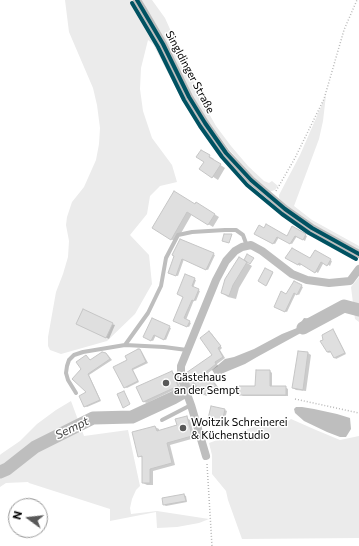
<!DOCTYPE html>
<meta charset="utf-8">
<style>
body{margin:0}
#map{position:relative;width:359px;height:546px;overflow:hidden;background:#fff;font-family:Commissioner,sans-serif}
canvas{display:block}
.north{position:absolute;left:8px;top:498px;width:40px;height:40px;box-sizing:border-box;background:#fff;border:1px solid #999;border-radius:50%;rotate:285deg;font-size:11px;font-weight:700;line-height:16px;text-align:center;color:#000}
.north::after{content:'';display:block;margin:auto;width:14px;height:18px;background:#595959;clip-path:polygon(50% 0,100% 100%,50% 72%,0 100%)}
</style>
<div id="map">
<canvas width="359" height="546"></canvas>
<div class="north">N</div>
</div>
<script>
const c = document.querySelector('canvas').getContext('2d');
c.lineJoin = 'round';
function fillPath(path, color) { c.fillStyle = color; c.fill(path, 'evenodd'); }
const poly = rows => new Path2D(rows.map(r => 'M' + r).join(''));
function stroke(path, color, width, dash) { c.strokeStyle = color; c.lineWidth = width; c.lineCap = dash ? 'butt' : 'round'; c.setLineDash(dash || []); c.stroke(path); }
function write(font, color, halo, rows, align = 'center') {
  c.font = font + ' Commissioner,sans-serif'; c.lineWidth = 3; c.setLineDash([]); c.textBaseline = 'middle'; c.strokeStyle = halo; c.fillStyle = color; for (const [text, x, y, turn = 0] of rows) {
    c.save(); c.translate(x, y); c.rotate((+turn || 0) * Math.PI / 180); c.textAlign = isNaN(turn) ? turn : align; if (halo) c.strokeText(text, 0, 0); c.fillText(text, 0, 0); c.restore();
  }
}
fillPath(poly([
 [65,0,134,0,235,169,263,196,263,199,249,186,233,169,218,152,195,120,181,98,153,44,148,40,141,68,140,89,143,111,152,138,172,165,177,182,160,186,150,196,147,214,130,235,149,255,152,284,135,314,107,341,61,354,50,350,48,346,48,337,56,292,63,274,68,257,69,241,66,225,67,217,72,202,84,187,96,160,99,144,100,128,97,105,93,88,69,32],
 [141,0,152,0,165,18,204,105,216,126,231,146,248,166,264,181,269,183,272,181,278,186,275,190,269,192,252,176,227,147,197,105],
 [326,95,323,121,319,139,294,206,312,220,359,246,359,250,307,221,281,202,279,197,279,195,300,155],
 [359,277,359,322,355,319,351,287],
 [71,401,84,436,128,430,140,486,136,490,132,499,130,508,131,514,157,511,209,519,199,523,177,527,157,528,156,512,110,521,110,509,29,483,28,482,6,483,0,487,0,455,1,454,20,441,37,424,56,410],
 [291,419,316,430,340,440,359,436,359,538,242,539,228,500,226,491,212,474,212,455,209,443,256,426,273,423,283,425]
]), '#ebebeb');
fillPath(poly([
 [304,318,323,320,321,325,310,328,257,357,245,364,216,376,212,370,225,359,234,357,254,349,282,334,297,328],
 [296,407,302,407,314,409,337,414,350,418,351,429,346,437,340,437,327,432,304,421,295,413,294,409]
]), '#bebebe');
fillPath(poly([
 [201,151,214,159,213,160,225,168,218,180,201,169,205,161],
 [196,203,219,217,213,227,192,214,176,242,153,228,195,205],
 [293,227,307,236,305,241,297,236,292,244,279,237,275,244,255,233,264,229,287,237],
 [315,251,332,261,330,266,324,262,318,273,302,263,300,266,287,258,310,260],
 [213,254,215,255,208,270,184,259,178,276,171,274,175,256],
 [239,258,252,266,239,288,236,299,228,297,222,293],
 [266,269,273,273,267,285,260,281],
 [194,279,196,280,193,288,200,291,196,301,194,300,186,320,191,323,189,327,174,320],
 [294,282,303,287,299,295,296,293,287,312,275,307,287,295],
 [152,319,171,328,166,340,156,335,153,341,145,337],
 [112,324,115,325,109,339,80,325],
 [333,330,334,331,346,354,336,359,335,358,332,351,329,353,327,352],
 [209,332,212,334,222,348,220,350,225,358,217,364,218,366,208,373,218,387,206,396,203,394,196,384,193,387,191,385,214,355],
 [140,350,142,352,148,363,133,370,139,382,127,388,125,387,128,360],
 [104,353,108,355,112,360,89,375,101,401,87,407,85,406,88,393,83,369,86,356,91,361],
 [308,353,311,355,306,391,296,390,293,388],
 [270,371,272,373,272,387,285,387,288,389,288,396,243,396,240,394,256,387],
 [172,372,175,374,180,387,147,403,144,402,138,388],
 [225,410,227,411,223,427,208,423],
 [187,418,190,420,195,438,170,445,175,465,153,471,153,485,147,485,143,483,143,458,139,456,155,427,159,429,159,431,178,426],
 [184,495,186,496,187,502,166,506,164,505]
]), '#0003');
stroke(poly([
 [303,328,344,306,359,310],
 [0,472,7,469,35,447,93,418,132,417,173,398,196,385]
]), '#bebebe', 13);
const building = poly([
 [201,150,210,155,209,157,221,164,212,178,199,169,204,162,196,157,201,150],
 [174,191,195,204,196,202,215,214,208,225,187,212,171,240,152,228,174,191],
 [266,224,287,236,292,226,306,234,303,240,295,236,290,244,277,237,273,244,254,234,259,225,264,228,266,224],
 [224,234,232,234,229,243,222,241,224,234],
 [180,239,214,253,206,270,182,259,176,276,168,273,174,256,172,255,180,239],
 [292,248,310,258,315,250,331,259,327,266,321,262,315,273,299,263,298,265,285,258,292,248],
 [247,254,254,258,250,264,244,260,247,254],
 [239,257,247,262,233,285,229,296,221,293,225,279,239,257],
 [265,268,273,272,266,286,258,281,265,268],
 [185,274,195,278,192,286,199,289,194,301,192,300,184,318,190,321,187,327,173,321,183,297,177,294,185,274],
 [294,281,302,285,297,295,294,293,285,312,274,307,281,291,286,294,294,281],
 [83,309,113,323,106,338,76,324,83,309],
 [152,318,170,326,164,340,154,335,151,341,143,337,152,318],
 [333,329,345,353,334,358,330,351,327,352,320,341,323,340,322,335,333,329],
 [209,331,221,346,218,348,223,357,215,362,216,364,206,372,216,386,203,395,194,383,190,386,186,376,186,373,212,355,200,338,209,331],
 [138,349,140,349,146,362,132,369,138,381,124,388,113,367,127,360,125,356,138,349],
 [298,351,308,352,303,390,292,388,298,351],
 [102,352,106,353,110,359,88,374,100,400,84,407,79,396,86,392,72,379,81,369,76,362,86,355,90,360,102,352],
 [256,370,270,370,270,386,286,386,286,395,239,395,239,386,255,386,256,370],
 [172,371,178,386,143,402,136,387,172,371],
 [124,391,130,404,123,408,117,394,124,391],
 [211,406,225,409,221,427,207,423,211,406],
 [187,416,192,436,167,443,172,463,150,469,150,483,142,483,142,456,138,457,132,432,155,426,157,431,177,425,175,419,187,416],
 [184,494,186,501,163,505,162,498,184,494]
]);
fillPath(building, '#dfdfdf');
stroke(building, '#c6c6c6', 1);
stroke(poly([
 [276,191,295,158,324,99,344,30,357,0],
 [295,399,359,413],
 [207,464,212,546]
]), '#b9b9b9', 1.5, [1, 2]);
stroke(poly([
 [125,345,148,313,161,286,166,258,178,235,192,232,225,230,236,230,243,235,247,246],
 [76,393,68,380,66,373,67,366,69,360,74,355,83,352,125,345,164,347,187,350],
 [162,420,191,405]
]), '#bebebe', 4);
stroke(poly([
 [137,0,142,8,163,44,189,97,205,123,226,153,251,180,285,209,312,228,359,254],
 [206,456,191,405,181,377,181,366,216,280,226,261,235,251,242,247,251,245,262,251,292,274,307,280,329,283,350,281,359,269]
]), '#bebebe', 8);
stroke(poly([
 [137,0,163,44,189,97,205,123,226,153,251,180,285,209,312,228,359,254]
]), '#005262', 4);
stroke(poly([
 [132,3,158,47,184,100,200,126,222,157,247,185,282,214,309,233,356,259]
]), '#005262', 4);
for (const [x, y, r, color] of [
 [166,383,4,"#595959"],
 [183,428,4,"#595959"]
]) { const dot = new Path2D(); dot.arc(x, y, r, 0, 2 * Math.PI); c.fillStyle = color; c.fill(dot); stroke(dot, '#fff', 1.5); }
write('11px', '#000', '#fff', [
 ["Singldinger Straße",190,72,62]
]);
write('11px', '#000', '#fff', [
 ["Gästehaus",174,377],
 ["an der Sempt",174,390],
 ["Woitzik Schreinerei",191,422],
 ["& Küchenstudio",191,435]
], 'left');
write('italic 12px', '#434343', '#fff', [
 ["Sempt",72,428,-26]
]);
</script>
